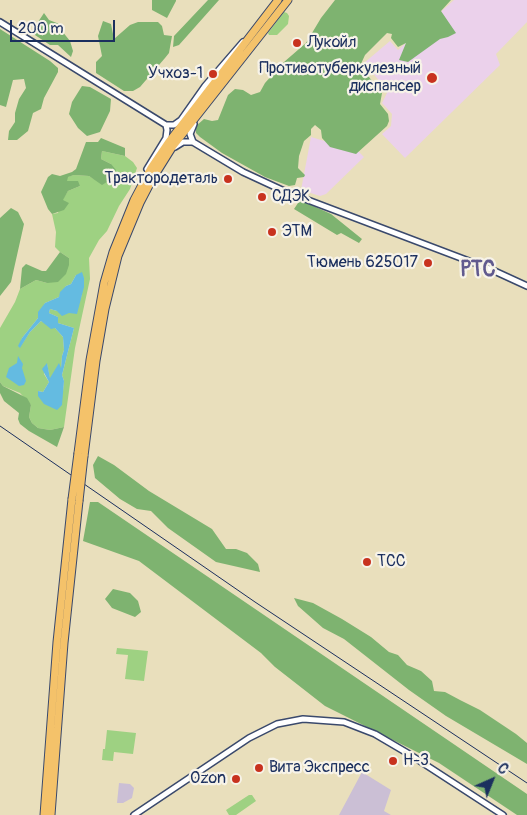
<!DOCTYPE html>
<meta charset="utf-8">
<style>
body{margin:0}
#map{position:relative;width:527px;height:815px;overflow:hidden;background:#e9dfbc;font-family:Pangolin,sans-serif}
canvas{display:block}
.north{position:absolute;left:467px;top:755px;width:50px;height:50px;-webkit-text-stroke:4px #f7f3e8;paint-order:stroke;rotate:44deg;font-size:14px;font-weight:700;line-height:20px;text-align:center;color:#1b2f5e}
.north::after{content:'';display:block;margin:auto;width:18px;height:22px;background:#1b2f5e;clip-path:polygon(50% 0,100% 100%,50% 72%,0 100%)}
.scale{position:absolute;left:10px;top:20px;width:105px;height:22px;box-sizing:border-box;border:2px solid #1b2f5e;border-top:0;padding-left:6px;font-size:15px;line-height:18px;white-space:nowrap;color:#1b2f5e;-webkit-text-stroke:4px #f7f3e8;paint-order:stroke}
</style>
<div id="map">
<canvas width="527" height="815"></canvas>
<div class="north">С</div>
<div class="scale">200 m</div>
</div>
<script>
const c = document.querySelector('canvas').getContext('2d');
c.lineJoin = 'round';
function fillPath(path, color) { c.fillStyle = color; c.fill(path, 'evenodd'); }
const poly = rows => new Path2D(rows.map(r => 'M' + r).join(''));
function stroke(path, color, width, dash) { c.strokeStyle = color; c.lineWidth = width; c.lineCap = dash ? 'butt' : 'round'; c.setLineDash(dash || []); c.stroke(path); }
function write(font, color, halo, rows, align = 'center') {
  c.font = font + ' Pangolin,sans-serif'; c.lineWidth = 4.5; c.setLineDash([]); c.textBaseline = 'middle'; c.strokeStyle = halo; c.fillStyle = color; for (const [text, x, y, turn = 0] of rows) {
    c.save(); c.translate(x, y); c.rotate((+turn || 0) * Math.PI / 180); c.textAlign = isNaN(turn) ? turn : align; if (halo) c.strokeText(text, 0, 0); c.fillText(text, 0, 0); c.restore();
  }
}
fillPath(poly([
 [454,0,527,0,527,22,496,54,500,65,405,158,382,134,391,126,392,114,382,103,388,91,364,63,390,41,398,50],
 [311,137,358,151,364,157,326,194,320,196,301,190]
]), '#ebd1eb');
fillPath(poly([
 [362,772,391,790,384,811,391,815,339,815],
 [119,783,130,784,134,788,132,798,123,803,117,803]
]), '#cbbfd5');
fillPath(poly([
 [284,12,287,13,289,16,288,24,277,35,269,35,268,33],
 [102,151,125,156,133,162,137,168,130,189,119,206,107,231,99,240,89,258,90,279,75,348,64,427,50,430,38,428,32,423,29,417,31,405,20,393,3,386,0,382,0,328,15,302,20,289,36,280,47,283,69,258,60,252,55,247,56,232,52,214,58,213,62,200,68,191,80,186,67,181,67,177,74,175,89,176,94,179,111,164,101,159],
 [76,275,84,278,81,298,57,311,50,309,49,313,58,317,58,323,74,328,62,375,64,381,63,391,38,396,38,391,43,392,49,382,44,374,47,364,50,379,61,370,62,356,64,350,63,337,55,328,41,321,30,332,20,347,22,338,38,318,45,303,59,297,66,286,71,284],
 [117,648,148,651,144,681,125,679,128,655,116,654],
 [107,730,136,733,133,754,114,752,113,761,102,760,103,749,105,749],
 [249,795,252,795,256,801,236,815,229,815,226,810]
]), '#9ed182');
fillPath(poly([
 [152,0,176,0,176,1,167,18,152,10],
 [208,0,219,0,179,45,173,47,174,36],
 [335,0,451,0,441,11,456,33,448,37,440,39,408,62,399,60,406,43,398,47,391,38,392,34,387,33,365,55,360,66,382,93,380,104,388,114,389,121,387,126,356,154,330,147,322,138,321,130,315,125,311,129,311,135,304,141,299,156,298,168,305,175,304,177,297,178,295,185,289,186,265,177,222,153,200,137,196,133,196,126,204,119,212,121,218,120,228,95,235,89,243,90,251,95,260,92,265,83,284,62,306,43,321,18],
 [44,13,49,20,62,25,62,31,70,41,73,51,71,57,58,45,50,45,35,35,36,25],
 [103,21,111,24,114,39,130,25,138,22,158,22,162,26,164,35,172,36,169,53,165,58,140,87,133,91,124,91,96,73,96,62,102,56,98,36],
 [0,29,50,61,58,68,58,72,44,98,41,109,33,113,28,131,17,140,8,140,9,131,15,122,15,113,19,99,26,88,24,79,13,80,6,107,0,105],
 [82,86,90,87,111,99,110,111,100,132,87,136,78,128,69,114,72,102],
 [101,138,125,148,125,156,102,151,101,159,111,164,116,170,110,180,102,185,89,176,74,175,68,177,67,181,78,181,80,186,68,191,63,200,69,203,64,210,52,214,48,209,41,192,48,177,52,174,60,176,72,172,76,169,86,142,98,142],
 [300,200,331,214,362,239,359,243,341,233,337,235,294,209],
 [11,208,18,212,24,224,11,282,0,296,0,218],
 [60,252,69,258,69,265,66,274,58,282,47,283,36,280,20,289,22,268,26,264,42,271,46,271],
 [0,382,3,386,27,398,31,405,29,417,32,423,38,428,50,430,64,427,57,447,29,431,20,424,18,419,19,413,4,401,0,393],
 [98,456,114,465,149,491,212,529,226,549,236,549,247,553,258,564,260,572,216,562,168,528,151,511,137,509,120,499,95,478,93,465],
 [90,502,98,502,527,794,527,815,517,815,439,763,325,706,275,667,261,653,139,561,83,541],
 [113,589,130,593,138,601,141,612,135,617,112,608,105,599],
 [294,598,313,603,342,619,371,637,389,652,398,655,407,665,421,671,432,681,434,691,445,692,460,700,480,710,516,734,527,743,527,764,446,716,409,690,344,639,323,628,298,606]
]), '#7eb370');
fillPath(poly([
 [82,272,84,278,84,287,77,314,69,313,62,316,57,311,50,309,49,313,58,317,58,323,74,328,62,375,64,381,62,405,57,410,44,404,38,396,38,391,43,392,49,382,42,369,47,363,50,378,59,363,61,368,62,356,64,350,63,337,55,328,51,329,41,321,30,332,20,348,18,346,22,338,38,318,38,312,45,303,59,297,60,292,66,286,71,284,76,275],
 [18,356,23,364,22,368,26,381,24,385,19,386,6,377,9,368,17,363]
]), '#64bbe1');
const tertiary = poly([
 [0,22,166,125],
 [166,125,174,125,181,120,205,86,243,42],
 [193,142,243,172,284,191,490,269,527,286],
 [193,142,190,134,194,124],
 [175,147,183,142,193,142],
 [147,169,166,138,167,130,166,125],
 [134,815,249,738,277,724,303,719,344,722,375,734,409,754,503,815]
]);
const trunk = poly([
 [78,453,90,360,104,283,113,252,134,200,151,168,168,143,278,0],
 [84,456,96,361,105,309,118,256,140,203,153,178,173,146,288,0],
 [44,815,57,642,72,499],
 [51,815,64,643,79,501]
]);
stroke(tertiary, '#3a496c', 8);
stroke(trunk, '#3a496c', 9);
stroke(tertiary, '#fff', 5);
stroke(trunk, '#f4c26a', 7);
stroke(poly([
 [0,426,255,602,527,783]
]), '#1b2f5e', 1);
const trunkBridge = poly([
 [72,499,78,453],
 [79,501,84,456]
]);
stroke(trunkBridge, '#3a496c', 9, []);
stroke(trunkBridge, '#f4c26a', 7);
for (const [x, y, r, color] of [
 [297,43,5,"#c8321e"],
 [213,74,5,"#c8321e"],
 [432,78,6,"#c8321e"],
 [228,179,5,"#c8321e"],
 [262,197,5,"#c8321e"],
 [272,232,5,"#c8321e"],
 [428,263,5,"#c8321e"],
 [367,562,5,"#c8321e"],
 [393,761,5,"#c8321e"],
 [259,768,5,"#c8321e"],
 [236,779,5,"#c8321e"]
]) { const dot = new Path2D(); dot.arc(x, y, r, 0, 2 * Math.PI); c.fillStyle = color; c.fill(dot); stroke(dot, '#f7f3e8', 2); }
write('16px', '#1b2f5e', '#f7f3e8', [
 ["Лукойл",307,43],
 ["Противотуберкулезный",421,69,"right"],
 ["диспансер",421,87,"right"],
 ["Учхоз-1",203,74,"right"],
 ["Трактородеталь",218,179,"right"],
 ["СДЭК",272,197],
 ["ЭТМ",282,232],
 ["Тюмень 625017",418,263,"right"],
 ["ТСС",377,562],
 ["Н-3",403,761],
 ["Вита Экспресс",269,768],
 ["Ozon",226,779,"right"]
], 'left');
write('bold 21px', '#615a8e', '#f7f3e8', [
 ["РТС",478,271]
]);
</script>
